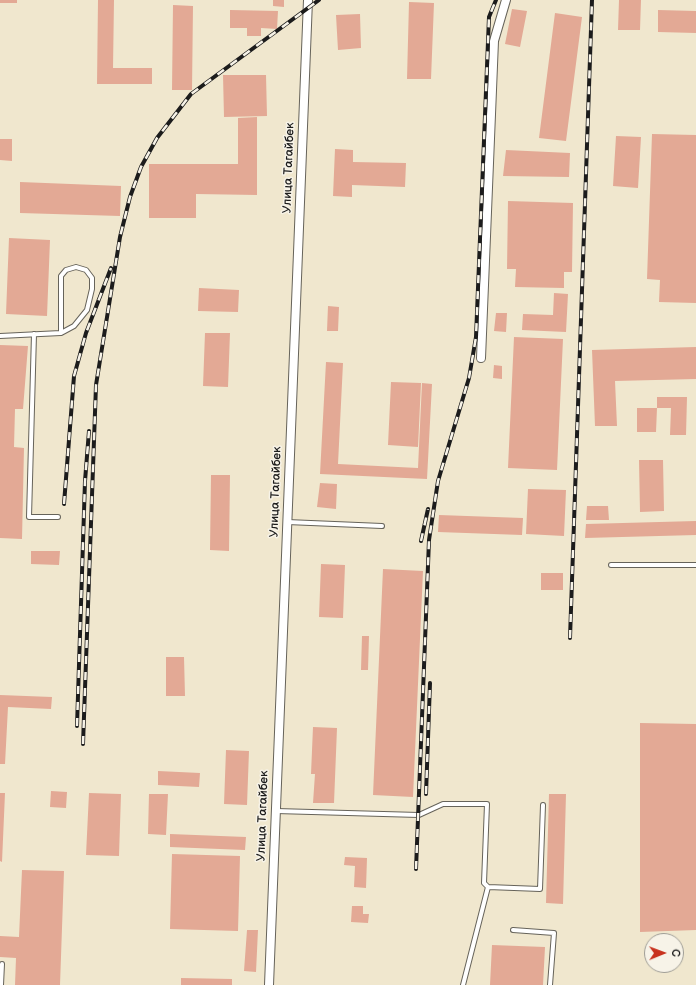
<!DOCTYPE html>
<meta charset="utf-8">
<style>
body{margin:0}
#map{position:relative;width:696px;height:985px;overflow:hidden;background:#f0e7ce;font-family:"Balsamiq Sans",sans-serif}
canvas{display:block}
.north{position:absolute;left:644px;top:933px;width:40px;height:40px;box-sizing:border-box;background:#f7f3e8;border:1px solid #9f9d96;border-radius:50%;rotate:89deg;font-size:11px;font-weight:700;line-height:16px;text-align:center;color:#1c1c1c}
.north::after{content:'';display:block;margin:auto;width:14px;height:18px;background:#c8321e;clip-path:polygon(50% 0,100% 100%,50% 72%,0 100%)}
</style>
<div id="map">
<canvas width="696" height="985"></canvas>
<div class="north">С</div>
</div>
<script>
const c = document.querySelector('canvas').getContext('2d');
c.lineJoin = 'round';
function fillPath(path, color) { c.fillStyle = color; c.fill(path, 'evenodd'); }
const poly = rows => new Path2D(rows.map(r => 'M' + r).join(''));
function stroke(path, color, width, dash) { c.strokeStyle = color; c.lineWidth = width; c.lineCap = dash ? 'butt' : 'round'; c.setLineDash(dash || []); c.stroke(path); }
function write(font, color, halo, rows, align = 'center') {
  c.font = font + ' "Balsamiq Sans",sans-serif'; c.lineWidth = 3; c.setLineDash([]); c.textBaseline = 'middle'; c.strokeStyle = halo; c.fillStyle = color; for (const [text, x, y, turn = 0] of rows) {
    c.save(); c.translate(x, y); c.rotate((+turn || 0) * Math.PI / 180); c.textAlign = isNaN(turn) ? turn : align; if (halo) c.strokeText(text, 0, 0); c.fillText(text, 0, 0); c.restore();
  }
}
fillPath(poly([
 [0,0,17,0,17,3,0,3],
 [98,0,114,0,113,68,152,68,152,84,97,84],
 [273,0,284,0,284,7,273,6],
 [619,0,641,0,640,30,618,30],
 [409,2,434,3,431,79,407,79],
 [173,5,193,6,192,90,172,90],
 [512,9,527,11,520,47,505,44],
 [230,10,278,11,277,29,261,28,261,36,247,36,247,28,230,28],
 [658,10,696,11,696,33,658,32],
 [555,13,582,17,566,141,539,138],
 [360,14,361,48,338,50,336,15],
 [223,75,266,75,267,116,224,117],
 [257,117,257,195,196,194,196,218,149,218,149,164,238,164,238,118],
 [652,134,696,135,696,303,659,302,660,280,647,279],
 [616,136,641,137,638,188,613,186],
 [0,139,12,139,12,161,0,160],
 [335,149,353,150,353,162,406,163,405,187,352,185,352,197,333,196],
 [506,150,570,153,569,177,503,176],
 [20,182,121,186,120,216,20,213],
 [508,201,573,203,572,272,564,272,564,288,515,287,516,269,507,269],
 [9,238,50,240,47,316,6,314],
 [199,288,239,290,238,312,198,311],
 [554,293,568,294,566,332,522,330,523,314,553,315],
 [328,306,339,307,338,331,327,331],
 [496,313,507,313,506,332,494,331],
 [205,333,230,333,228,387,203,386],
 [514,337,563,339,557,470,508,468],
 [0,345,28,346,23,409,15,409,14,447,24,448,22,539,0,538],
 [696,347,696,379,615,381,617,426,595,426,592,350],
 [326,362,343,363,338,464,418,468,422,383,432,384,427,479,320,474],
 [494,365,502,366,502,379,493,378],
 [391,382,421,383,418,447,388,445],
 [657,397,687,397,686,435,670,435,671,408,657,408],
 [637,408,657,408,656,432,637,432],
 [639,460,663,460,664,511,640,512],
 [211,475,230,475,229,551,210,550],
 [320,483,337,484,336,509,317,507],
 [528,489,566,490,564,536,526,534],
 [587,506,608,506,609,520,586,520],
 [439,515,523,518,522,535,438,532],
 [696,521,696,535,585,538,586,524],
 [31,551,60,551,59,565,31,564],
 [321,564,345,565,343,618,319,617],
 [383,569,423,571,413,797,373,795],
 [541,573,563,573,563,590,541,590],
 [362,636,369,636,368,670,361,670],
 [166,657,184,657,185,696,166,696],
 [0,695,52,697,51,709,8,707,5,764,0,764],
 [640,723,696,724,696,930,640,932],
 [313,727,337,728,334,803,313,803,315,774,311,774],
 [226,750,249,751,247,805,224,804],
 [158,771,200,773,199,787,158,785],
 [51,791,67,792,66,808,50,807],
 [0,793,5,793,2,862,0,861],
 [89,793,121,794,119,856,86,855],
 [149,794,168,794,166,835,148,834],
 [549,794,566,794,563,904,546,903],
 [170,834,246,837,245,850,170,847],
 [172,854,240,856,238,931,170,929],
 [345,857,367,858,366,888,354,887,355,866,344,865],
 [22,870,64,871,60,985,15,985,16,958,0,957,0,936,19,937],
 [352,906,363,906,363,914,369,914,368,923,351,922],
 [247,930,258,930,256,972,244,971],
 [492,945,545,947,543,985,490,985],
 [181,978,232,979,232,985,181,985]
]), '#e3a995');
const lane = poly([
 [34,334,29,517,58,517],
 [0,336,61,333,74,326,87,310,92,289,92,278,86,270,76,267,66,270,61,276,61,333],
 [287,522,382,526],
 [611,565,696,565],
 [276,811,419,815,443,804,487,804,484,883,488,887,540,889,543,805],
 [513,930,554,933,550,985],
 [1,985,2,964],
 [463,985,488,887]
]);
const street = poly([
 [481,358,494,41,506,0],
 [269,985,308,0]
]);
stroke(lane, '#66635a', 6);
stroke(street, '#66635a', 10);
stroke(lane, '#fff', 4);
stroke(street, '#fff', 8);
const rail = poly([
 [64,504,74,376,86,333,111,268],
 [421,541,428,509],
 [570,638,592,0],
 [77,726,85,481,89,431],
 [83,744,96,385,120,237,130,197,141,167,157,138,191,94,319,0],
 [426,794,430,683],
 [416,869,429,540,438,481,469,378,476,337,489,17,496,0]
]);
stroke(rail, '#1c1c1c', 4);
stroke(rail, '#f7f3e8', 2.5, [8]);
write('12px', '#1c1c1c', '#f7f3e8', [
 ["Улица Тагайбек",289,168,-88],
 ["Улица Тагайбек",276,492,-88],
 ["Улица Тагайбек",263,816,-88]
]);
</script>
